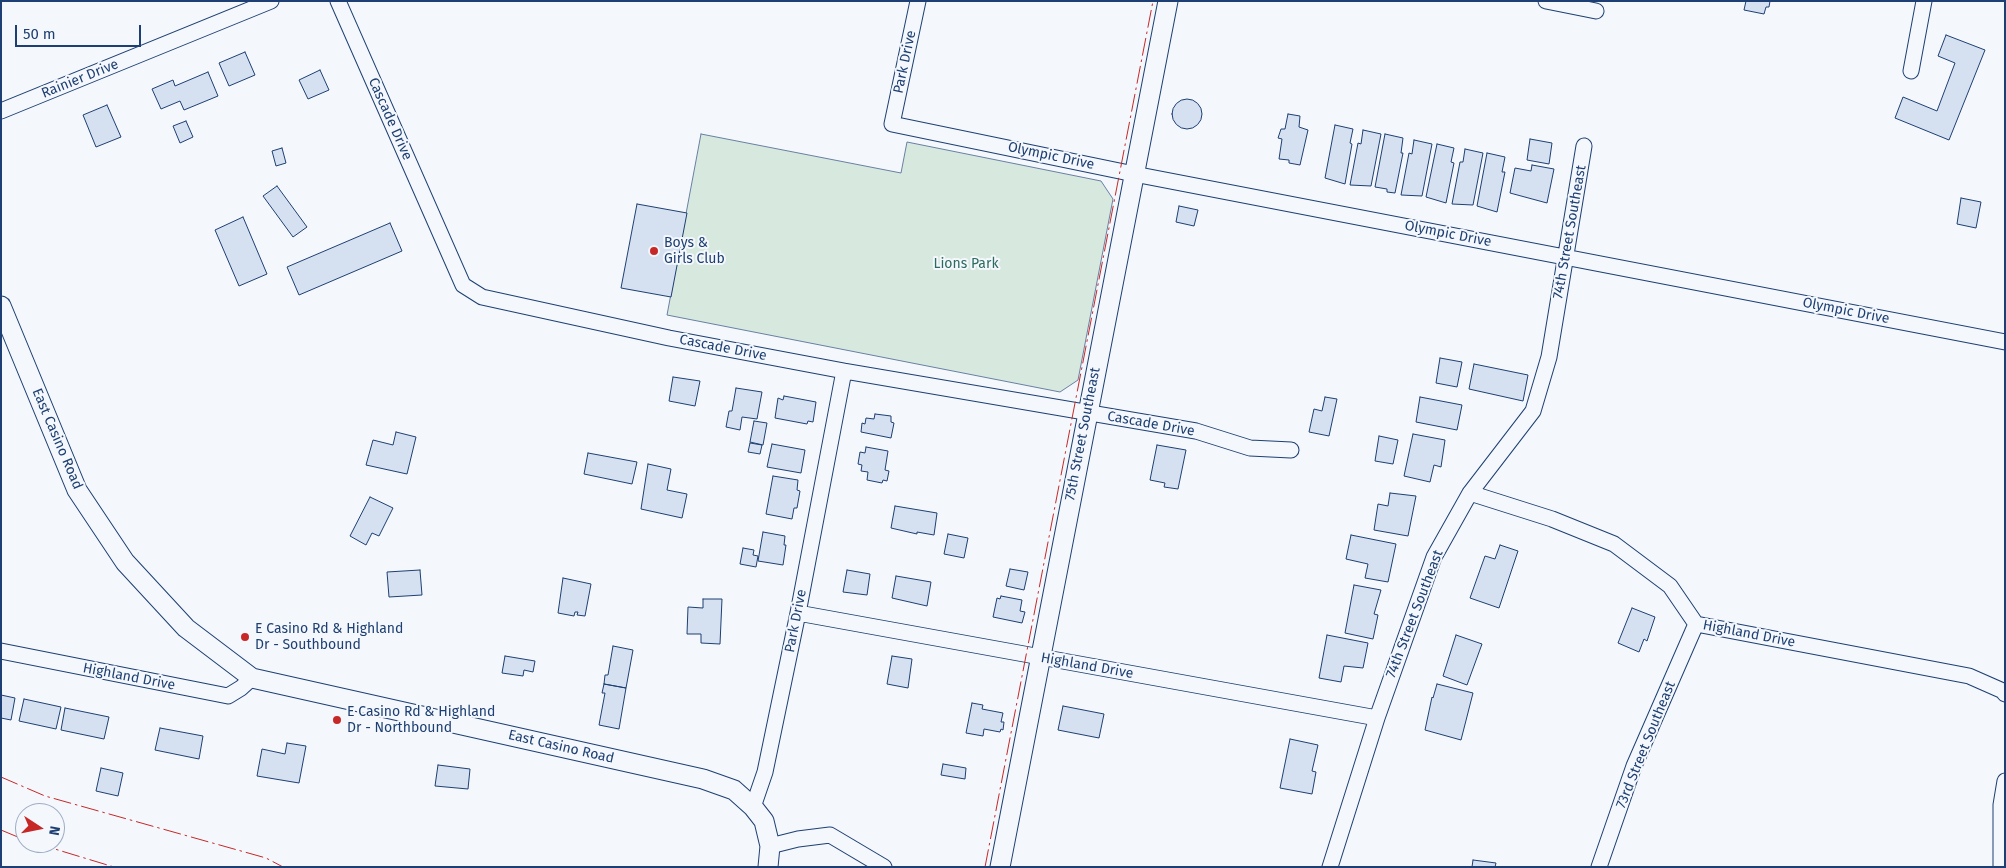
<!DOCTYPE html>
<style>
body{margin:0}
#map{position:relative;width:2006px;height:868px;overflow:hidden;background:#f4f7fb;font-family:"Fira Sans",sans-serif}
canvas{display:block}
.frame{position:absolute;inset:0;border:2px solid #1d3f73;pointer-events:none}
.north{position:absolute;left:15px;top:803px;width:50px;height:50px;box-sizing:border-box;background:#f4f7fb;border:1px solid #9eadc5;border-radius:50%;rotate:101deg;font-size:14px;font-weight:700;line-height:20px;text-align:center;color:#1d3f73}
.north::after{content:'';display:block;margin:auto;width:18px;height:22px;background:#c62828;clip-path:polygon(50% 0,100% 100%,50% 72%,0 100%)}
.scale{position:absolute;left:15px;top:25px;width:126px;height:22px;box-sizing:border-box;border:2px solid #1d3f73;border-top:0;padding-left:6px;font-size:15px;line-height:18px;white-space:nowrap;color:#1d3f73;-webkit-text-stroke:4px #f4f7fb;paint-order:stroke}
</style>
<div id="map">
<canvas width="2006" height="868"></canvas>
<div class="frame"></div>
<div class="north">N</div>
<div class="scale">50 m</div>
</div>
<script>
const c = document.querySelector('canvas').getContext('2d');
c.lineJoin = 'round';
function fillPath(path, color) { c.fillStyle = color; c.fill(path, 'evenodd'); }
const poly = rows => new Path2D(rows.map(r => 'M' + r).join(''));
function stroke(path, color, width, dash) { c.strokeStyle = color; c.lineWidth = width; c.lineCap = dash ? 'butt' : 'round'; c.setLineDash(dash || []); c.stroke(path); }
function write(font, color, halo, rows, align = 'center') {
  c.font = font + ' "Fira Sans",sans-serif'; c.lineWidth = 4; c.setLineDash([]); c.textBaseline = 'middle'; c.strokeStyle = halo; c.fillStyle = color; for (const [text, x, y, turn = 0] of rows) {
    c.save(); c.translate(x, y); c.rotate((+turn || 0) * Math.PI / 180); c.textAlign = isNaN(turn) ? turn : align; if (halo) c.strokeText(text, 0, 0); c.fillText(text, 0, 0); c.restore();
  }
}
const green = poly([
 [701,134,901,173,907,142,1101,181,1113,199,1078,380,1060,392,667,315,701,134]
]);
fillPath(green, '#d7e8df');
stroke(green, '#687fa3', 1);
const building = poly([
 [1746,1,1770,1,1769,7,1766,7,1764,14,1744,10,1746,1],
 [1946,35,1985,50,1949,140,1895,118,1903,97,1937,111,1955,63,1938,56,1946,35],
 [245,52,255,75,229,86,219,63,245,52],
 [320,70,329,90,308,99,299,80,320,70],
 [208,72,218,96,184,110,180,101,161,109,152,89,173,80,175,86,208,72],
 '1172 114a15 15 0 1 1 30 0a15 15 0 1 1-30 0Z',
 [107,105,121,137,96,147,83,115,107,105],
 [1288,114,1300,116,1299,127,1308,130,1300,165,1289,163,1289,160,1279,159,1282,139,1278,138,1281,129,1285,129,1288,114],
 [186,121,193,137,180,143,173,126,186,121],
 [1335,125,1353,129,1350,143,1352,144,1345,184,1325,178,1335,125],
 [1363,130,1381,134,1371,186,1350,185,1358,143,1361,144,1363,130],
 [1385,134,1403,138,1401,153,1403,153,1395,193,1387,192,1387,189,1375,187,1385,134],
 [1530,139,1552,143,1549,164,1527,160,1530,139],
 [1414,140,1432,144,1422,196,1401,195,1409,153,1412,154,1414,140],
 [1437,144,1454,148,1451,162,1454,163,1446,203,1426,197,1437,144],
 [282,148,286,163,276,166,272,151,282,148],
 [1465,149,1483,153,1473,205,1452,204,1460,162,1463,162,1465,149],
 [1487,153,1505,157,1502,172,1505,172,1497,212,1477,206,1487,153],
 [1532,165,1554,169,1547,203,1510,193,1515,168,1531,171,1532,165],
 [277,186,307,227,293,237,263,196,277,186],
 [1961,198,1981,202,1976,228,1957,224,1961,198],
 [637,204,687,213,671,297,621,288,637,204],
 [1179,206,1198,210,1194,226,1176,222,1179,206],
 [243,217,267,274,239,286,215,230,243,217],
 [390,223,402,251,299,295,287,267,390,223],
 [1440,358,1462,362,1457,387,1436,383,1440,358],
 [1474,364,1528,375,1523,401,1469,389,1474,364],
 [673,377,700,381,695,406,669,401,673,377],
 [736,388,762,392,757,419,742,417,740,430,726,427,729,411,732,411,736,388],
 [784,396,816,402,813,422,808,421,807,424,775,418,778,398,783,400,784,396],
 [1325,397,1337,399,1329,436,1309,432,1314,409,1322,411,1325,397],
 [1420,397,1462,405,1457,430,1416,422,1420,397],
 [875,414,891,416,891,422,894,423,891,438,861,432,862,423,865,424,866,418,874,419,875,414],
 [754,421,767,423,763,445,750,442,754,421],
 [396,432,416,437,407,474,366,465,373,440,393,445,396,432],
 [1413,434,1445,440,1441,467,1434,465,1430,482,1404,476,1413,434],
 [1379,436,1398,440,1393,464,1375,461,1379,436],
 [750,443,762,445,760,454,748,452,750,443],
 [772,444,805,450,801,473,767,467,772,444],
 [1157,445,1186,450,1178,489,1164,487,1165,483,1150,480,1157,445],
 [866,447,888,451,885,470,889,471,887,481,883,480,882,483,867,480,868,472,861,471,862,465,858,464,860,452,865,453,866,447],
 [588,453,637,462,632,484,584,474,588,453],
 [648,464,671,469,667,490,687,494,682,518,641,509,648,464],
 [773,476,798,480,797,490,800,491,797,508,794,508,792,519,766,514,773,476],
 [1390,493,1416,496,1408,536,1374,530,1378,504,1388,506,1390,493],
 [370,497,393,508,379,536,372,533,366,545,350,536,370,497],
 [895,506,937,513,934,535,917,532,917,534,891,528,895,506],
 [763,532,785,536,784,545,786,545,783,565,758,561,763,532],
 [948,534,968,538,964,558,944,554,948,534],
 [1351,535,1396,544,1388,582,1365,578,1368,564,1346,559,1351,535],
 [1500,545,1518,551,1499,608,1470,598,1485,556,1495,559,1500,545],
 [743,548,754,550,753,555,758,556,756,567,740,564,743,548],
 [1010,569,1028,572,1024,590,1006,586,1010,569],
 [420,570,422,595,389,597,387,572,420,570],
 [847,570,870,574,867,595,843,592,847,570],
 [896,576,931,582,927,606,892,598,896,576],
 [563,578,591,584,585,616,577,615,578,612,575,612,574,616,558,613,563,578],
 [1354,585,1381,590,1374,614,1378,615,1373,639,1345,633,1354,585],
 [1001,596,1022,600,1020,611,1025,612,1022,623,993,617,997,598,1000,599,1001,596],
 [703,599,722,599,720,644,701,643,701,634,687,634,688,607,703,608,703,599],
 [1632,608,1655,617,1647,641,1644,639,1639,652,1618,643,1632,608],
 [1327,635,1368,643,1363,668,1344,666,1341,682,1319,678,1327,635],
 [1456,635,1482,644,1467,685,1443,676,1456,635],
 [613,646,633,650,626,688,604,684,605,675,608,675,613,646],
 [505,656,535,661,533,672,524,670,523,676,502,673,505,656],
 [892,656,912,659,908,688,887,684,892,656],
 [604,684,626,688,619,729,599,725,605,693,602,693,604,684],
 [1437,684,1473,693,1461,740,1425,730,1432,697,1433,698,1437,684],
 [1,695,15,698,11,720,1,718,1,695],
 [24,699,61,707,56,729,19,721,24,699],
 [972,703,983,705,982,709,1003,713,1001,722,1004,722,1003,730,1001,729,1000,732,984,729,983,736,966,733,972,703],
 [1063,706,1104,714,1099,738,1058,730,1063,706],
 [65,708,109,717,104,739,61,730,65,708],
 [160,728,203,736,199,759,155,750,160,728],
 [1290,739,1318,745,1312,771,1316,772,1312,794,1280,788,1290,739],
 [287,743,306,746,299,783,257,776,262,749,285,754,287,743],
 [943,764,966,768,965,779,941,775,943,764],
 [438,765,470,769,468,789,435,786,438,765],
 [101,768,123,773,118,796,96,791,101,768],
 [1473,860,1496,863,1495,867,1472,867,1473,860]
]);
fillPath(building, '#d5e0f0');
stroke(building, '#1d3f73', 1);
const minor = poly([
 [338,1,463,285,482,297,669,338,844,371,1196,431,1250,448,1291,450],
 [918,1,892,124,1134,174,2005,342],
 [1546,1,1596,11],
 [1911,71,1924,1],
 [1,111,271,1],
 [1470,493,1552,519,1614,544,1670,586,1696,624,1969,676,2003,691,2005,694],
 [798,613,1377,718],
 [1,651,228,696,241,688,252,678],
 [753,807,765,772,798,613,844,371],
 [770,846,798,839,830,835,884,867],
 [1330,867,1377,718,1434,557,1470,493,1533,411,1549,357,1584,146],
 [1599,867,1634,766,1696,624],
 [2001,867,2001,805,2005,781]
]);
const tertiary = poly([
 [1,306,77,490,125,562,186,628,252,678,703,779,734,790,753,807,764,821,770,846,768,867],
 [1000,867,1168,1]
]);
stroke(minor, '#1d3f73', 17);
stroke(tertiary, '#1d3f73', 21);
stroke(minor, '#f4f7fb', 15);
stroke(tertiary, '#f4f7fb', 19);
stroke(poly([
 [1,777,45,796,266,858,283,867],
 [1,830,25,840],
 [35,843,114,867],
 [985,867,1153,1]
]), '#c62828', 1, [18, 4, 2.5, 4]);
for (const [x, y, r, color] of [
 [654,251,5,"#c62828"],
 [245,637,5,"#c62828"],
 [337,720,5,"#c62828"]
]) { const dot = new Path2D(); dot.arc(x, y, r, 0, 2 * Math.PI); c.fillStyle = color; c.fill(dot); stroke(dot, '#f4f7fb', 2); }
write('14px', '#1d3f73', '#f4f7fb', [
 ["Park Drive",905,62,-78],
 ["Rainier Drive",80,79,-22],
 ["Cascade Drive",390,119,66],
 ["Olympic Drive",1051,156,12],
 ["74th Street Southeast",1570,232,-80],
 ["Olympic Drive",1448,234,11],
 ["Olympic Drive",1846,311,11],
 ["Cascade Drive",723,348,11],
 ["Cascade Drive",1151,424,10],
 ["75th Street Southeast",1083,434,-79],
 ["East Casino Road",57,439,67],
 ["74th Street Southeast",1415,614,-69],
 ["Park Drive",796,621,-79],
 ["Highland Drive",1749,634,11],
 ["Highland Drive",1087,666,10],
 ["Highland Drive",129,677,11],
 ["73rd Street Southeast",1646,745,-68],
 ["East Casino Road",561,747,13]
]);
write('14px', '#1d3f73', '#f4f7fb', [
 ["Boys &",664,243],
 ["Girls Club",664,259],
 ["E Casino Rd & Highland",255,629],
 ["Dr - Southbound",255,645],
 ["E Casino Rd & Highland",347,712],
 ["Dr - Northbound",347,728]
], 'left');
write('14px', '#2c6c60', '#f4f7fb', [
 ["Lions Park",966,264]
]);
</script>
